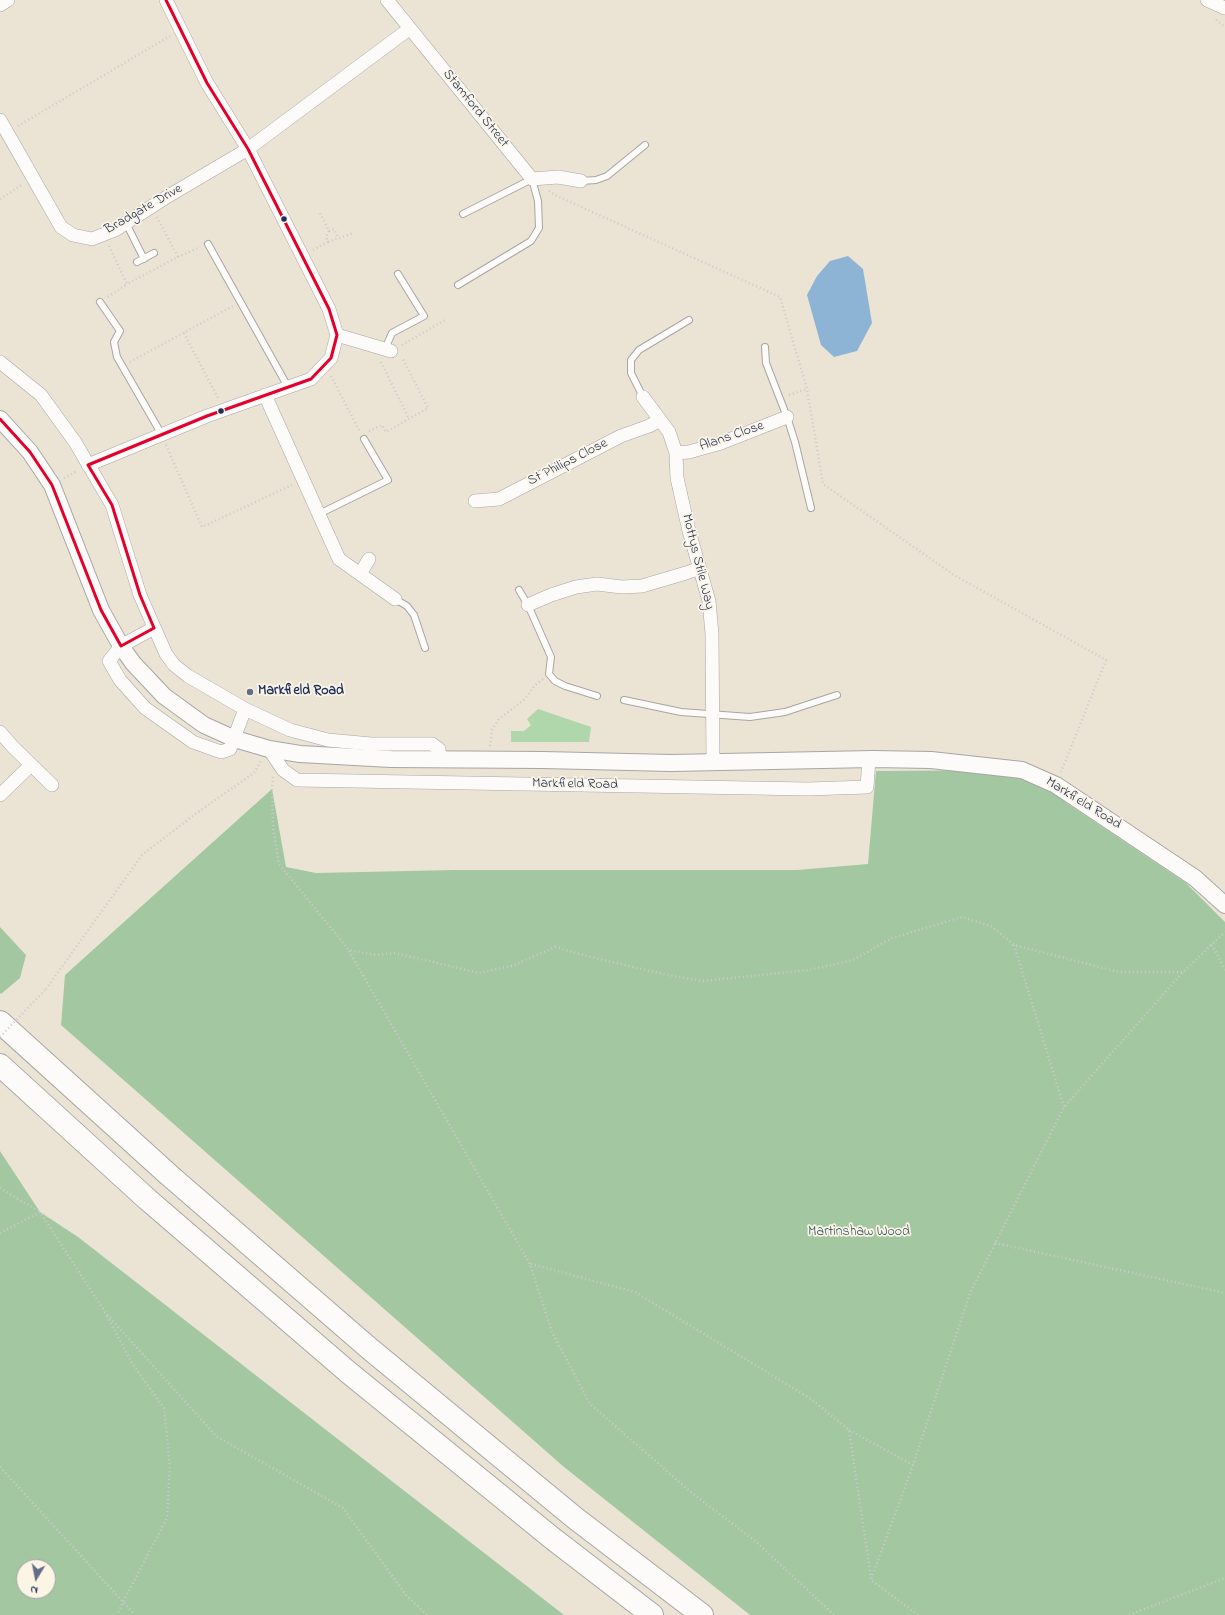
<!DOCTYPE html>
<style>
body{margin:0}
#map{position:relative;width:1225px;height:1615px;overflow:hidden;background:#ebe4d5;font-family:"Indie Flower",sans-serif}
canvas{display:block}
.north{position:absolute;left:16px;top:1559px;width:40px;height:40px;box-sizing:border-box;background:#fcf5e5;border:1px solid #a2a6af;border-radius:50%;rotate:190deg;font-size:11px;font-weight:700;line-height:16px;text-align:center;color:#1b2f5e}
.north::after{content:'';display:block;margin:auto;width:14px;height:18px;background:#646e88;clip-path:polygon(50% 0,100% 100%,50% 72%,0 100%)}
</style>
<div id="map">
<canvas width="1225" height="1615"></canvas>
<div class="north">N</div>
</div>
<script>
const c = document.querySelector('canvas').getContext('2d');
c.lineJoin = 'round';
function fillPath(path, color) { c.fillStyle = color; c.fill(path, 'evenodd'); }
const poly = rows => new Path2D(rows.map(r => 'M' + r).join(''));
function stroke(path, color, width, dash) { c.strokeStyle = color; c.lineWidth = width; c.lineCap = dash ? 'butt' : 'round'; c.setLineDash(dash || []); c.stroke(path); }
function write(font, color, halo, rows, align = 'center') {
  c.font = font + ' "Indie Flower",sans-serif'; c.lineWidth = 3.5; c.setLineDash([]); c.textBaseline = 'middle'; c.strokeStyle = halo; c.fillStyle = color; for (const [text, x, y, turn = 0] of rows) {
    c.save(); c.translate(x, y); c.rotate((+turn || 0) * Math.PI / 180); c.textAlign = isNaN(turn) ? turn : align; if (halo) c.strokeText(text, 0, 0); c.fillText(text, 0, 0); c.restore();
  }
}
fillPath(poly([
 [538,709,591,727,589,742,511,742,511,731,524,731,531,725,527,719]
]), '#b0d6ab');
fillPath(poly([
 [1022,770,1068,804,1186,883,1225,922,1225,1615,750,1615,564,1467,61,1025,65,975,272,789,286,867,316,873,454,870,797,870,868,864,876,771],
 [0,927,26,955,20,978,1,994,0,993],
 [0,1151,40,1212,78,1237,564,1615,0,1615],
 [24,1567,48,1567,48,1591,24,1591]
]), '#a3c7a0');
fillPath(poly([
 [848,256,863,269,872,323,857,351,834,357,821,345,807,295,817,276,830,261]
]), '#8eb4d5');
const service = poly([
 [581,181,596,180,607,176,645,145],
 [126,223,144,259],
 [208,244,288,387],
 [137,262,154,253],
 [458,285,531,241,539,228,538,201,532,179,463,214],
 [100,302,120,331,114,342,117,357,162,435],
 [765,347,766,363,787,417,795,442,811,508],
 [385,349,392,333,424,316,398,274],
 [643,397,631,373,631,360,639,350,689,320],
 [319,514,388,480,364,439],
 [519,590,528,605,551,657,549,674,555,681,565,686,597,696],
 [395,599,407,606,414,615,425,648],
 [624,700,681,712,750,717,785,712,837,695]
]);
const minor = poly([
 [387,0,532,179,558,177,581,181],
 [1207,0,1225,8],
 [0,5,8,0],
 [0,120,61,227,73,235,92,239,115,230,165,198,248,149,409,29],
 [337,335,391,351],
 [0,362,41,395,75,442,112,505,140,595,166,654,174,665,188,676,245,709,290,730,328,740,371,744,432,744,439,749,440,759],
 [265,395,339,559,395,599],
 [643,397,669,432,676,453,677,478,689,531,709,601,712,634,713,762],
 [676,453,689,452,721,443,787,417],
 [88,465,207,416,311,379,331,358,337,335,329,309,248,149,207,83,166,0],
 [475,501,499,499,621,436,649,426,660,420],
 [360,574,369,559],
 [528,605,551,595,576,587,597,584,622,587,642,586,686,573,700,568],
 [154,628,121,646,109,661,120,680,145,708,193,742,221,752,230,749,245,709],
 [0,732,13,747,52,785],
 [269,749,283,770,297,780,808,789,867,787,869,759],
 [0,795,31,765]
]);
const tertiary = poly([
 [0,419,30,452,52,485,101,610,121,646,133,663,164,696,204,725,235,739,269,749,300,754,391,759,543,760,671,763,873,759,931,760,1022,770,1056,785,1195,878,1225,905]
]);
const motorway = poly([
 [0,1022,169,1175,370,1349,575,1518,702,1615],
 [0,1065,147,1199,348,1372,552,1538,652,1615]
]);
stroke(service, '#a8a6a4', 8);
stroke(minor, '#a8a6a4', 14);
stroke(tertiary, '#a8a6a4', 18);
stroke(motorway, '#a8a6a4', 24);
stroke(poly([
 [1216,20,1225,27],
 [18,126,170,36],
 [549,191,557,196,780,297,807,389,823,484,954,575,1106,660,1061,772],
 [0,199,23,184],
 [329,231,334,229,338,238],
 [328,242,353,233],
 [109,246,127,284,178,257,157,217],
 [313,250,328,242,326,237,329,231,319,211],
 [178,257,200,247],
 [108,297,127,284],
 [184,333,218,398],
 [402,345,445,320],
 [130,362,233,306],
 [381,362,409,419],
 [331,376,360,432],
 [789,395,807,389],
 [369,431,382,425,386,432,428,408,402,357],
 [166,445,202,527,292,485],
 [64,478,77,471],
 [490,746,492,730,499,719,525,699,534,686,543,679],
 [273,777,272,789,273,827,279,864,349,950,376,955,395,953,479,973,512,966,555,947,587,956,663,974,703,981,809,970,853,960,892,938,962,917,991,926,1014,945,1119,972,1183,972,1225,932],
 [1014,945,1064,1107],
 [1211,945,1215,950,1225,970],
 [349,951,530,1264,552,1332,590,1404,692,1493,754,1540,834,1615],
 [46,989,142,855,198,812,254,773,261,761],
 [0,1188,40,1212],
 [0,1233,40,1212,105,1312,216,1436,343,1508,406,1595,427,1615],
 [995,1243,1225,1293],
 [531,1264,635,1292,811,1399,849,1430,871,1578],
 [107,1316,133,1365,164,1408,170,1467,167,1518,123,1602,117,1615],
 [849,1430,913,1465],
 [0,1467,135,1615],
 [918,1615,871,1580,913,1465,970,1293,1064,1107,1183,972],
 [1129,1615,1225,1578]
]), '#cccbcc', 2.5, [1, 3]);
stroke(service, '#fcfbf9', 6);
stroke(minor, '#fcfbf9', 13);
stroke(tertiary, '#fcfbf9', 16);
stroke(motorway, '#fcfbf9', 22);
stroke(poly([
 [0,1037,46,989]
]), '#cccbcc', 2.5, [1, 3]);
stroke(poly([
 [0,419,30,452,52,485,101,610,121,646,154,628,140,595,112,505,88,465,207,416,311,379,331,358,337,335,329,309,248,149,207,83,166,0]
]), '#e4002b', 3);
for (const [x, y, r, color] of [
 [284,219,3.5,"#1b2f5e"],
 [221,411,3.5,"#1b2f5e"],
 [250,692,4,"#646e88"]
]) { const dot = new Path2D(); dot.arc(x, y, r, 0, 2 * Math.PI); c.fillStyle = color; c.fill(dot); stroke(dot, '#fcf5e5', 1.5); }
write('14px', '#1b2f5e', '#fcf5e5', [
 ["Stamford Street",475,109,51],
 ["Bradgate Drive",144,210,-30],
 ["Alans Close",732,437,-19],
 ["St Philips Close",568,463,-27],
 ["Mottys Stile Way",697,562,76],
 ["Markfield Road",575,785,1],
 ["Markfield Road",1083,804,32]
]);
write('bold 14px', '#1b2f5e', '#fcf5e5', [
 ["Markfield Road",258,692]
], 'left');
write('14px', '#345668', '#fcf5e5', [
 ["Martinshaw Wood",859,1233]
]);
</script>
